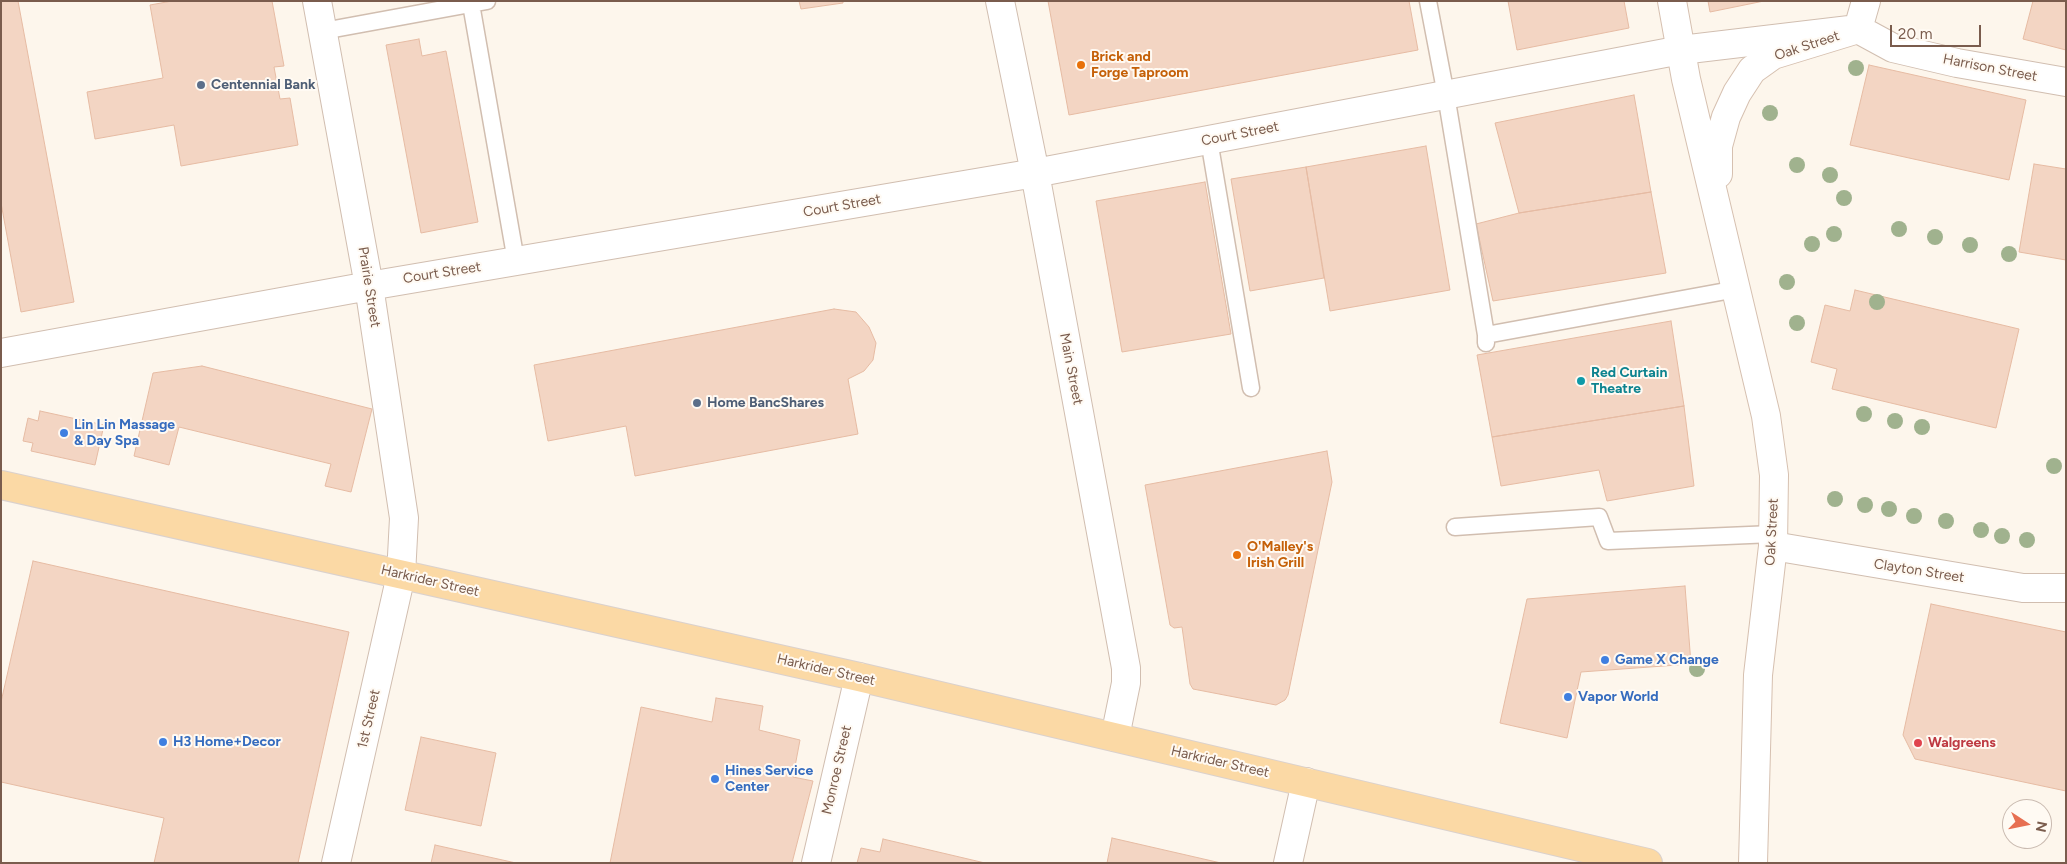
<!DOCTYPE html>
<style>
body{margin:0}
#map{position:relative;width:2067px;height:864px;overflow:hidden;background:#fdf6ec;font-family:Figtree,sans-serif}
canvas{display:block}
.frame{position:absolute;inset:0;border:2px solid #7a5c4d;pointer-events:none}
.north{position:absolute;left:2002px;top:799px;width:50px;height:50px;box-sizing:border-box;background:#fffaf3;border:1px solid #cabbb1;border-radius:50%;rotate:101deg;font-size:14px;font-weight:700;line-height:20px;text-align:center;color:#7a5c4d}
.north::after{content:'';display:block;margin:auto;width:18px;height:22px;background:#e76f51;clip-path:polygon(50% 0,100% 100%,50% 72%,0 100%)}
.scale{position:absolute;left:1890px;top:25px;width:91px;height:22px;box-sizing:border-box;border:2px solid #7a5c4d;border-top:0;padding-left:6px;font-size:15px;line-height:18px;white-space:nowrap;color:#7a5c4d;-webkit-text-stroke:4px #fffaf3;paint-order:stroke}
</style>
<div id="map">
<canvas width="2067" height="864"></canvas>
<div class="frame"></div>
<div class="north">N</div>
<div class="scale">20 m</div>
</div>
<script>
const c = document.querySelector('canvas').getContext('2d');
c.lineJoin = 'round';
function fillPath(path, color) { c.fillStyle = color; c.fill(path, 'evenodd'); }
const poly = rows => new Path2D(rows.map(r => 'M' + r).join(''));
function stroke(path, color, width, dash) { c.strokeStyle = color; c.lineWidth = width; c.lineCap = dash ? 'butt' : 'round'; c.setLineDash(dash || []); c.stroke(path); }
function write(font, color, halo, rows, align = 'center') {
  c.font = font + ' Figtree,sans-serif'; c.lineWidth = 4; c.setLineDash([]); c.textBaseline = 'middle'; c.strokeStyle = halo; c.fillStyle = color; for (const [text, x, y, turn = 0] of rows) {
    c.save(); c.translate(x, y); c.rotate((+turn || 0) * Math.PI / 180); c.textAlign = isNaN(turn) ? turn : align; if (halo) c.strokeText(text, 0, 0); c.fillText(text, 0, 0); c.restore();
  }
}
const building = poly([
 [1,1,18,1,74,302,21,312,1,203,1,1],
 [172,1,272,1,284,66,274,67,280,99,290,98,298,145,181,166,174,125,95,139,87,92,163,78,150,5,172,1],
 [799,1,843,1,843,3,801,9,799,1],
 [1048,1,1409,1,1418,50,1069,115,1048,1],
 [1508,1,1624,1,1629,28,1517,50,1508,1],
 [1708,1,1764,1,1710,12,1708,1],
 [2033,1,2066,1,2066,50,2023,39,2033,1],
 [419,39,422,56,446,51,478,222,421,233,386,45,419,39],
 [1869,65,2026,100,2009,180,1850,145,1869,65],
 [1634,95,1651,192,1519,213,1495,123,1634,95],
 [1426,146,1450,290,1330,311,1306,167,1426,146],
 [2034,164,2066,169,2066,260,2019,252,2034,164],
 [1306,167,1324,278,1250,291,1231,179,1306,167],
 [1205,182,1231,334,1122,352,1096,201,1205,182],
 [1651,192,1666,273,1493,301,1476,224,1519,213,1651,192],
 [1855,290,2019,329,1996,428,1832,389,1837,369,1811,362,1825,305,1850,311,1855,290],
 [834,309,856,312,869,327,876,343,873,360,864,371,848,379,858,434,635,476,626,426,548,441,534,365,834,309],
 [1671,321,1684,406,1492,437,1477,355,1671,321],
 [202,366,372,409,351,492,325,486,331,464,179,427,169,465,134,456,153,373,202,366],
 [1684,406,1694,486,1607,501,1599,470,1501,486,1492,437,1684,406],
 [40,411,104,425,95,465,31,451,33,443,23,441,28,418,38,421,40,411],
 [1327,451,1332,482,1288,695,1285,700,1276,705,1193,689,1190,684,1182,627,1174,628,1170,625,1145,485,1327,451],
 [33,561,349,632,298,863,154,863,164,818,1,782,1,702,33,561],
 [1685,586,1691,664,1581,672,1567,738,1500,723,1527,599,1685,586],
 [1931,604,2066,632,2066,791,1915,759,1903,735,1931,604],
 [716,698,763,706,759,730,800,740,793,777,813,781,792,863,610,863,641,707,712,722,716,698],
 [421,737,496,753,481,826,405,810,421,737],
 [1112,838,1221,863,1107,863,1112,838],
 [883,839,985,863,857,863,861,848,880,852,883,839],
 [435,845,516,863,431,863,435,845]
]);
fillPath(building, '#f3d5c3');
stroke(building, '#e6bba3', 1);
const lane = poly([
 [1428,1,1446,95,1486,335,1486,343],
 [471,4,516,261],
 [323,31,487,1],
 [1209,140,1251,388],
 [1486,335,1737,289],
 [1455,527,1599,517,1608,541,1773,534]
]);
const street = poly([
 [317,1,369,286,404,518,401,575,336,863],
 [1000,1,1035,173,1126,668,1126,683,1115,737],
 [1858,29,1866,1],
 [1,353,369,286,1035,173,1681,50,1858,29,1893,48,1957,63,2066,82],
 [1773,546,2023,588,2066,588],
 [816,863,859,677],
 [1288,863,1306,782]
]);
const secondary = poly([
 [1672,1,1686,79,1766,416,1774,475,1773,546,1758,675,1753,863],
 [1718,174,1718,146,1726,117,1737,93,1752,70,1773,55,1858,29]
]);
const primary = poly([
 [1,485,859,677,1648,863]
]);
stroke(lane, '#d1beb0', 19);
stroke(street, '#d1beb0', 30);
stroke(secondary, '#d6c0b0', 30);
stroke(primary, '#dad1cd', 30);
stroke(lane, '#fff', 16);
stroke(street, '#fff', 28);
stroke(secondary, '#fff', 28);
stroke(primary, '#fbd9a5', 28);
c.fillStyle = '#a0b28e';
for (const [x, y] of [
 [1856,68],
 [1770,113],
 [1797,165],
 [1830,175],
 [1844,198],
 [1899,229],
 [1834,234],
 [1935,237],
 [1812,244],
 [1970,245],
 [2009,254],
 [1787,282],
 [1877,302],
 [1797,323],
 [1864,414],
 [1895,421],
 [1922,427],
 [2054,466],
 [1835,499],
 [1865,505],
 [1889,509],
 [1914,516],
 [1946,521],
 [1981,530],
 [2002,536],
 [2027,540],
 [1697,669]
]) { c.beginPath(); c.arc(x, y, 8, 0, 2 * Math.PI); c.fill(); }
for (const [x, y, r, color] of [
 [1081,65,5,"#e8710a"],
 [201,85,5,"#5c6f8a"],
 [1581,381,5,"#0f9aa8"],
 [697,403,5,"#5c6f8a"],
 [64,433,5,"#3f7fe0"],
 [1237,555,5,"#e8710a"],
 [1605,660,5,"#3f7fe0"],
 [1568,697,5,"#3f7fe0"],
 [163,742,5,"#3f7fe0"],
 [1918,743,5,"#e0444e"],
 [715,779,5,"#3f7fe0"]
]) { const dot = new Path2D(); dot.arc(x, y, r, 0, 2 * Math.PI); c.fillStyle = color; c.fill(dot); stroke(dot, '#fffaf3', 2); }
write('14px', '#7a5c4d', '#fffaf3', [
 ["Oak Street",1807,46,-18],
 ["Harrison Street",1990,68,11],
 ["Court Street",1240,134,-11],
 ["Court Street",842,206,-10],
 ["Court Street",442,273,-9],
 ["Prairie Street",369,287,81],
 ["Main Street",1071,369,79],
 ["Oak Street",1772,532,-87],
 ["Clayton Street",1919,571,9],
 ["Harkrider Street",430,581,13],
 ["Harkrider Street",826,670,13],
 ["1st Street",369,719,-77],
 ["Harkrider Street",1220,762,13],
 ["Monroe Street",837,770,-77]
]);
write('bold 14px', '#c56008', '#fffaf3', [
 ["Brick and",1091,57],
 ["Forge Taproom",1091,73],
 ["O'Malley's",1247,547],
 ["Irish Grill",1247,563]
], 'left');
write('bold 14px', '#4e5e75', '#fffaf3', [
 ["Centennial Bank",211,85],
 ["Home BancShares",707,403]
], 'left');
write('bold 14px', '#0d838f', '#fffaf3', [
 ["Red Curtain",1591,373],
 ["Theatre",1591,389]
], 'left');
write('bold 14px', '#366cbe', '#fffaf3', [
 ["Lin Lin Massage",74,425],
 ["& Day Spa",74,441],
 ["Game X Change",1615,660],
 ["Vapor World",1578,697],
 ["H3 Home+Decor",173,742],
 ["Hines Service",725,771],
 ["Center",725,787]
], 'left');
write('bold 14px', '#be3a42', '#fffaf3', [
 ["Walgreens",1928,743]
], 'left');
</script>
